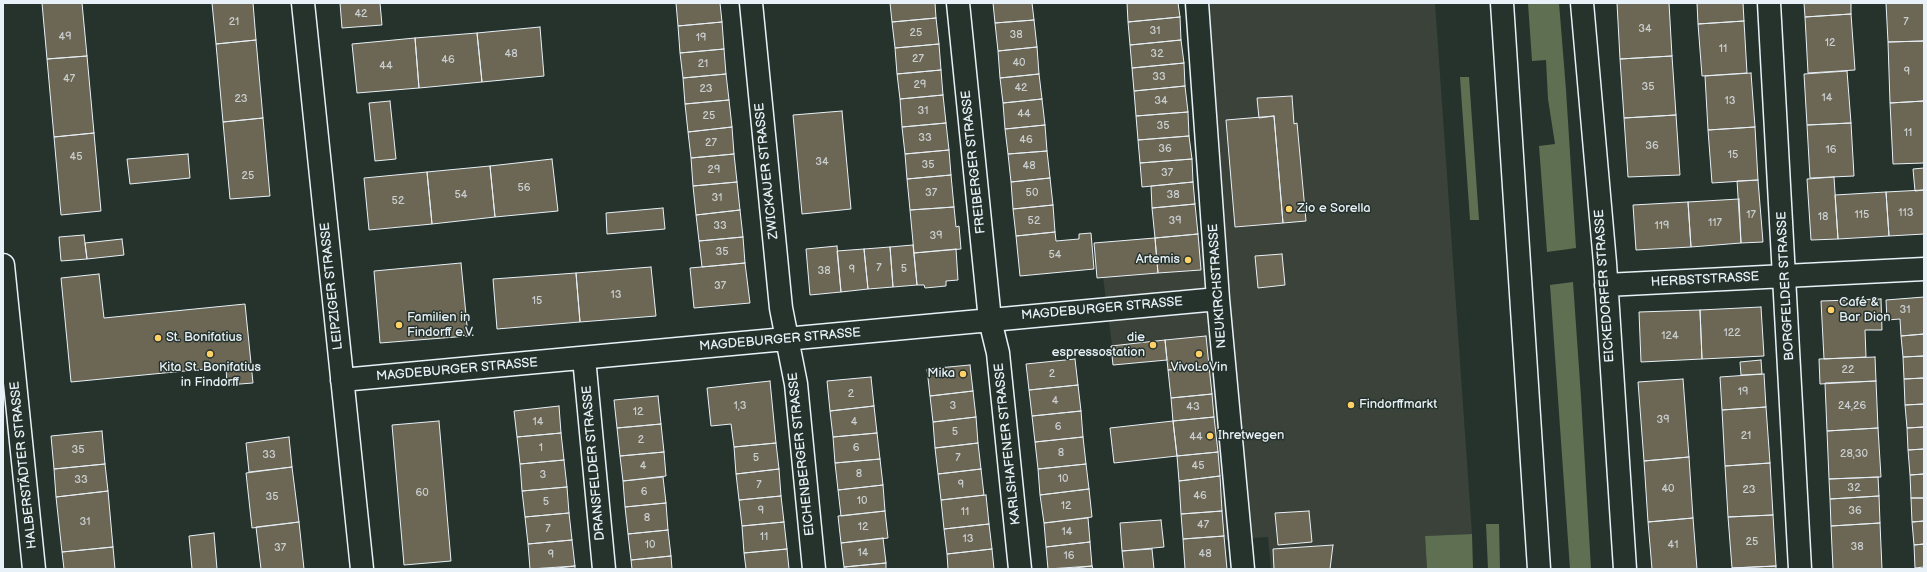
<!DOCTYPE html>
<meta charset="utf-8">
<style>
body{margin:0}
#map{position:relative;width:1927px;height:572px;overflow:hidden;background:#26332d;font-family:"Balsamiq Sans",sans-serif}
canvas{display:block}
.frame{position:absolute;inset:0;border:4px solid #e8f1f8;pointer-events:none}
</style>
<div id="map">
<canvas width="1927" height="572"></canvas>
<div class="frame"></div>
</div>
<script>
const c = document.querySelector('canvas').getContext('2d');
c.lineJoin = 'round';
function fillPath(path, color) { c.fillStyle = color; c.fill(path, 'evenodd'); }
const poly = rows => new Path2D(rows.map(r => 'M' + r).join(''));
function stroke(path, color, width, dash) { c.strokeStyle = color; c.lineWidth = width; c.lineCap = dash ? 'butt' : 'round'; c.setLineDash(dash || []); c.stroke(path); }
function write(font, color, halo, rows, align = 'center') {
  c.font = font + ' "Balsamiq Sans",sans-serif'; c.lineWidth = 3; c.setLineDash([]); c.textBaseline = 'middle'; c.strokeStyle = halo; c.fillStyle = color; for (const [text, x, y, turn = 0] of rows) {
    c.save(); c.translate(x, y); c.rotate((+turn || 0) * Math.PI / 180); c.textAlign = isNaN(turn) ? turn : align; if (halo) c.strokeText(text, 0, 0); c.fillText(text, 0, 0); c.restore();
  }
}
fillPath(poly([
 [1197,3,1435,3,1472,534,1425,536,1427,569,1271,569,1268,537,1193,542,1176,354,1114,360,1099,247,1216,240]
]), '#3b4239');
fillPath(poly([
 [1528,3,1559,3,1566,90,1576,248,1547,252,1539,146,1555,144,1548,99,1546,60,1532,61],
 [1460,77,1469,77,1479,220,1470,220],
 [1573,282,1581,397,1591,569,1570,569,1550,285],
 [1486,524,1499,524,1500,569,1488,569],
 [1472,534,1473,569,1427,569,1425,536]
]), '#5f7052');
const building = poly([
 [42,3,82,3,87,56,47,59,42,3],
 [212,3,253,3,256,40,216,44,212,3],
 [340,3,380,3,382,25,342,28,340,3],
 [676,3,720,3,722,22,678,26,676,3],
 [890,3,935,3,936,18,892,22,890,3],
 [993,3,1032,3,1034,20,995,23,993,3],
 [1127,3,1178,3,1180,17,1128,22,1127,3],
 [1617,3,1669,3,1672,56,1620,59,1617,3],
 [1697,3,1743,3,1744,21,1698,24,1697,3],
 [1804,3,1851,3,1851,14,1805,17,1804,3],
 [1886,3,1924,3,1924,41,1888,42,1886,3],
 [1851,14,1855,70,1808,73,1805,17,1851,14],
 [1180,17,1181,40,1130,45,1128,22,1180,17],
 [936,18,939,44,895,48,892,22,936,18],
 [1034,20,1037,47,998,51,995,23,1034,20],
 [1744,21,1747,73,1702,76,1698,24,1744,21],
 [722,22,724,49,680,53,678,26,722,22],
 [540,27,544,76,482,82,477,33,540,27],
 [477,33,482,82,419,88,415,38,477,33],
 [415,38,419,88,357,93,352,44,415,38],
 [256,40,263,118,223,122,216,44,256,40],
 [1181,40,1184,63,1132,68,1130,45,1181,40],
 [1924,41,1924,101,1890,103,1888,42,1924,41],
 [939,44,941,70,897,74,895,48,939,44],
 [1037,47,1039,74,1000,78,998,51,1037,47],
 [724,49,726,74,683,78,680,53,724,49],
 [87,56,94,133,54,137,47,59,87,56],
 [1672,56,1676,115,1624,118,1620,59,1672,56],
 [1184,63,1185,86,1134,91,1132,68,1184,63],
 [941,70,943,95,900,99,897,74,941,70],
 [1847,71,1851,123,1807,125,1804,74,1847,71],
 [1751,73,1755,127,1708,130,1705,76,1751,73],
 [726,74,729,100,685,104,683,78,726,74],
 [1039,74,1042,99,1003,103,1000,78,1039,74],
 [1185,86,1188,112,1136,116,1134,91,1185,86],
 [943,95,946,123,902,127,900,99,943,95],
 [1292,96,1294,124,1297,123,1306,221,1283,223,1274,116,1259,118,1257,98,1292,96],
 [1042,99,1045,125,1005,129,1003,103,1042,99],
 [729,100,732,127,688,132,685,104,729,100],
 [390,101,396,159,375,161,369,103,390,101],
 [1924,101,1924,163,1893,164,1890,103,1924,101],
 [842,111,851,209,802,214,793,115,842,111],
 [1188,112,1189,136,1138,140,1136,116,1188,112],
 [1676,115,1680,175,1628,177,1624,118,1676,115],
 [1274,116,1283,223,1235,227,1226,120,1274,116],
 [263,118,270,196,230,199,223,122,263,118],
 [946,123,949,150,905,154,902,127,946,123],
 [1851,123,1854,176,1810,178,1807,125,1851,123],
 [1045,125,1047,151,1008,154,1005,129,1045,125],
 [732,127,734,154,691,158,688,132,732,127],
 [1755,127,1758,180,1712,183,1708,130,1755,127],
 [94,133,101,211,61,215,54,137,94,133],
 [1189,136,1192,159,1140,163,1138,140,1189,136],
 [949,150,951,175,907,179,905,154,949,150],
 [1047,151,1050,178,1011,182,1008,154,1047,151],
 [188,154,190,178,130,184,127,159,188,154],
 [734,154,737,182,693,186,691,158,734,154],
 [552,159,558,211,495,217,490,166,552,159],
 [1192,159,1193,182,1142,187,1140,163,1192,159],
 [490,166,495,217,432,224,427,172,490,166],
 [1924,168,1924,190,1915,191,1913,169,1924,168],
 [427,172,432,224,369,230,364,178,427,172],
 [951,175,954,207,910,210,907,179,951,175],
 [1834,177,1838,239,1811,240,1807,179,1834,177],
 [1050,178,1053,205,1013,209,1011,182,1050,178],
 [1758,180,1763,242,1741,243,1737,181,1758,180],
 [737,182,740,210,696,215,693,186,737,182],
 [1193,182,1195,204,1152,208,1151,186,1193,182],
 [1924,190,1924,234,1889,236,1886,192,1924,190],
 [1886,192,1889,236,1838,239,1835,195,1886,192],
 [1739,199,1741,243,1691,247,1688,202,1739,199],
 [1688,202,1691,247,1636,250,1633,205,1688,202],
 [1195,204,1198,234,1155,238,1152,208,1195,204],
 [1053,205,1055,232,1016,236,1013,209,1053,205],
 [954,207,956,227,959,226,961,249,914,253,910,210,954,207],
 [663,208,665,229,607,234,606,213,663,208],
 [740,210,743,237,699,241,696,215,740,210],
 [1055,232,1056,241,1079,239,1079,234,1091,233,1094,269,1020,276,1016,236,1055,232],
 [1198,234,1201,270,1158,273,1155,238,1198,234],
 [84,235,87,259,61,261,59,237,84,235],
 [743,237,745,263,702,267,699,241,743,237],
 [1155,238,1158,273,1097,278,1094,243,1155,238],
 [122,239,124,255,87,259,85,243,122,239],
 [913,245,917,285,893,287,890,247,913,245],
 [837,246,841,292,810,295,806,249,837,246],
 [890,247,893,287,868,289,864,249,890,247],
 [864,249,868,289,841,292,837,251,864,249],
 [956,249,958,280,946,281,946,286,925,288,924,285,917,285,914,253,956,249],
 [1282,254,1285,285,1258,288,1255,256,1282,254],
 [461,263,468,336,380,343,374,271,461,263],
 [745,263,750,303,694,308,690,268,745,263],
 [651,267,656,316,580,322,576,273,651,267],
 [576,273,580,322,497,329,493,279,576,273],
 [99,274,104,318,245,304,253,383,227,385,226,367,71,382,61,278,99,274],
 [1924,297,1924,334,1901,336,1900,319,1887,320,1886,300,1924,297],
 [1881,299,1882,330,1865,330,1866,357,1824,359,1821,301,1881,299],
 [1761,307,1764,356,1702,359,1700,310,1761,307],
 [1700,310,1702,359,1641,362,1639,312,1700,310],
 [1924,334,1924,356,1903,357,1901,336,1924,334],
 [1206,336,1209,366,1168,370,1165,340,1206,336],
 [1165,340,1167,360,1113,365,1111,346,1165,340],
 [1924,356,1924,378,1904,379,1903,357,1924,356],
 [1875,357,1876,381,1820,384,1819,359,1875,357],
 [1075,359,1078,385,1029,390,1026,364,1075,359],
 [1761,360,1762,374,1741,375,1740,362,1761,360],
 [970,365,973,391,930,396,927,369,970,365],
 [1209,366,1212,394,1171,398,1168,370,1209,366],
 [1764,374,1766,407,1722,410,1720,377,1764,374],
 [871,377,874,406,830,411,827,381,871,377],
 [1924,378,1924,404,1905,405,1904,379,1924,378],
 [1683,379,1689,457,1644,461,1638,382,1683,379],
 [770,381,776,443,734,447,731,424,711,426,707,388,770,381],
 [1876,381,1878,428,1827,431,1825,383,1876,381],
 [1078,385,1081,411,1032,416,1029,390,1078,385],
 [973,391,976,417,933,422,930,396,973,391],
 [1212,394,1214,417,1173,421,1171,398,1212,394],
 [658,396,661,424,617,428,614,400,658,396],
 [1924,404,1924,427,1907,428,1905,405,1924,404],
 [559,406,561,433,517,437,514,411,559,406],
 [874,406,877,433,833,437,830,411,874,406],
 [1766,407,1770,463,1725,466,1722,410,1766,407],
 [1081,411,1083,437,1035,442,1032,416,1081,411],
 [976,417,978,443,935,448,933,422,976,417],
 [1214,417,1218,452,1177,456,1173,421,1214,417],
 [439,421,451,561,404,565,392,425,439,421],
 [1173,421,1177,456,1114,463,1110,428,1173,421],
 [661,424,664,452,620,456,617,428,661,424],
 [1924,427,1924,449,1908,450,1907,428,1924,427],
 [1878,428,1881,477,1829,479,1827,431,1878,428],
 [102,431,105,464,54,469,51,436,102,431],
 [561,433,564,460,520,464,517,437,561,433],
 [877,433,880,459,835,463,833,437,877,433],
 [289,437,292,467,249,472,246,443,289,437],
 [1083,437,1086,464,1038,469,1035,442,1083,437],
 [776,443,779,469,736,474,734,447,776,443],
 [978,443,981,469,938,474,935,448,978,443],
 [1924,449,1924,474,1910,475,1908,450,1924,449],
 [664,452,666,476,623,481,620,456,664,452],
 [1218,452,1220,476,1179,481,1177,456,1218,452],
 [1689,457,1693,518,1648,522,1644,461,1689,457],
 [880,459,883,485,838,490,835,463,880,459],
 [564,460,567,487,522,491,520,464,564,460],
 [1770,463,1773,515,1728,517,1725,466,1770,463],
 [105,464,108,491,56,497,54,469,105,464],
 [1086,464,1089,489,1040,495,1038,469,1086,464],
 [292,467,299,522,252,528,246,473,292,467],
 [779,469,781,496,739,500,736,474,779,469],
 [981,469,984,495,941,500,938,474,981,469],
 [1924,474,1924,498,1911,498,1910,475,1924,474],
 [1220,476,1222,511,1181,514,1179,481,1220,476],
 [663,477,666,503,625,507,623,481,663,477],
 [1878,477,1879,496,1830,499,1829,479,1878,477],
 [883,485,885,511,841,516,838,490,883,485],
 [567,487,569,513,525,517,522,491,567,487],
 [1089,489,1092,517,1044,523,1040,495,1089,489],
 [108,491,113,547,62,552,56,497,108,491],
 [986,495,989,524,944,529,941,500,986,495],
 [781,496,784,522,742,526,739,500,781,496],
 [1879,496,1880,523,1831,526,1830,499,1879,496],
 [1911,498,1924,498,1924,521,1912,522,1911,498],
 [666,503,668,530,628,534,625,507,666,503],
 [885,511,888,538,841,543,838,516,885,511],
 [1222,511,1224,536,1183,539,1181,514,1222,511],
 [1309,511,1312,542,1278,545,1275,513,1309,511],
 [569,513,572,540,528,544,525,517,569,513],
 [1773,515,1776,566,1732,568,1728,517,1773,515],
 [1088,518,1090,542,1046,547,1044,523,1088,518],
 [1693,518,1697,569,1652,569,1648,522,1693,518],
 [1161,520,1164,547,1122,551,1120,523,1161,520],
 [1924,521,1924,544,1914,545,1912,522,1924,521],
 [299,522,304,569,261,569,256,527,299,522],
 [784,522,787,549,744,553,742,526,784,522],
 [1880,523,1882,569,1833,569,1831,526,1880,523],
 [989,524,992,549,947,554,944,529,989,524],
 [668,530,671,556,631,560,628,534,668,530],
 [214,533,217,569,192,569,189,536,214,533],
 [1224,536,1227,569,1185,569,1183,539,1224,536],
 [883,538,886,563,844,567,841,543,883,538],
 [572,540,575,566,530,569,528,544,572,540],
 [1090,542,1092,566,1048,569,1046,547,1090,542],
 [1924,544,1924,567,1915,568,1914,545,1924,544],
 [1333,545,1330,569,1274,569,1273,549,1333,545],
 [113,547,115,569,64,569,62,552,113,547],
 [787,549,789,569,746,569,744,553,787,549],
 [992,549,994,569,948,569,947,554,992,549],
 [1152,549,1154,569,1124,569,1122,551,1152,549],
 [671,556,672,569,632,569,631,560,671,556],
 [886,563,886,569,844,569,844,567,886,563],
 [575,566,575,569,548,569,575,566],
 [1092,566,1093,569,1066,569,1092,566],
 [1776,566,1776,569,1732,569,1732,568,1776,566]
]);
fillPath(building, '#6c6654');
stroke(building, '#e8f1f8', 1);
const street = poly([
 [303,3,362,569],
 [751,3,781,308,796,384,814,569],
 [958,3,990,320,998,353,1020,569],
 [1197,3,1218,299,1243,569],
 [1582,3,1605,263,1625,569],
 [1769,3,1800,569],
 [3,265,34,569],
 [1606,285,1924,269],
 [584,358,604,569],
 [342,380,1218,299]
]);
const secondary = poly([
 [1502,3,1539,569]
]);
stroke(street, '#e8f1f8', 25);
stroke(secondary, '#e8f1f8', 25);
stroke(street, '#26332d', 22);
stroke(secondary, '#26332d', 22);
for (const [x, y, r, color] of [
 [1289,209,4,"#ffd166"],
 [1188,260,4,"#ffd166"],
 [1831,310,4,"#ffd166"],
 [399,325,4,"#ffd166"],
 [158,338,4,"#ffd166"],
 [1153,345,4,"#ffd166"],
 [210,354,4,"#ffd166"],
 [1199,354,4,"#ffd166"],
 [963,374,4,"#ffd166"],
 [1351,405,4,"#ffd166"],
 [1210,436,4,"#ffd166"]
]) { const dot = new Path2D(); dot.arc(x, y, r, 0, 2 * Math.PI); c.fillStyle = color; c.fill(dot); stroke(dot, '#26332d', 1.5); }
write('11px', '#c9cecf', null, [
 ["42",361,14],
 ["21",234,22],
 ["7",1906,22],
 ["34",1645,29],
 ["31",1155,31],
 ["25",916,33],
 ["38",1016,35],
 ["49",65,37],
 ["19",701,38],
 ["12",1830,43],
 ["11",1723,49],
 ["48",511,54],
 ["32",1157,54],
 ["27",918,59],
 ["46",448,60],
 ["40",1019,63],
 ["21",703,64],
 ["44",386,66],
 ["9",1907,72],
 ["33",1159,77],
 ["47",69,79],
 ["29",920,85],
 ["35",1648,87],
 ["42",1021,88],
 ["23",706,89],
 ["14",1827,98],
 ["23",241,99],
 ["34",1161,101],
 ["13",1730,101],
 ["31",923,111],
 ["44",1024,114],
 ["25",709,116],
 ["35",1163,126],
 ["11",1908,133],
 ["33",925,138],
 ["46",1026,140],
 ["27",711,143],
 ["36",1652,146],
 ["36",1165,149],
 ["16",1831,150],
 ["15",1733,155],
 ["45",76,157],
 ["34",822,162],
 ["35",928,165],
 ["48",1029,166],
 ["29",714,170],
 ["37",1167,173],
 ["25",248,176],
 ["56",524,188],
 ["37",931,193],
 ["50",1032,193],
 ["54",461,195],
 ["38",1173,195],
 ["31",717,198],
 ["52",398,201],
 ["113",1906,213],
 ["17",1751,215],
 ["115",1862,215],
 ["18",1823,217],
 ["52",1034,221],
 ["39",1175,221],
 ["117",1715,223],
 ["33",720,226],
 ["119",1662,226],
 ["39",936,236],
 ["35",722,252],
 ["54",1055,255],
 ["7",879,268],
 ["5",904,269],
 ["9",852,270],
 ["38",824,271],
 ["37",720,286],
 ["13",616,295],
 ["15",537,301],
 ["31",1905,310],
 ["122",1732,333],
 ["124",1670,336],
 ["22",1848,370],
 ["2",1052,374],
 ["19",1743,392],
 ["2",851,394],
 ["4",1055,401],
 ["1,3",740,406],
 ["3",953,406],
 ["24,26",1852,406],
 ["43",1193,407],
 ["12",638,412],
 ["39",1663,420],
 ["14",538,422],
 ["4",854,422],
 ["6",1058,427],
 ["5",955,432],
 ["21",1746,436],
 ["44",1196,437],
 ["2",641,440],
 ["1",541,448],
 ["6",856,448],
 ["35",78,450],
 ["8",1061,453],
 ["28,30",1854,454],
 ["33",269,455],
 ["5",756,458],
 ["7",958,458],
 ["4",643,466],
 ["45",1198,466],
 ["8",859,474],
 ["3",543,475],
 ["10",1063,479],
 ["33",81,480],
 ["7",759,485],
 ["9",961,485],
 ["32",1854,488],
 ["40",1668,489],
 ["23",1749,490],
 ["6",644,492],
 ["60",422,493],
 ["46",1200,496],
 ["35",272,497],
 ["10",862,501],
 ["5",546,502],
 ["12",1066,506],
 ["9",761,511],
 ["36",1855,511],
 ["11",965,512],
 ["8",647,518],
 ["31",85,522],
 ["47",1203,525],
 ["12",863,527],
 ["7",548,529],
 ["14",1067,532],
 ["11",764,537],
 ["13",968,539],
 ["25",1752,542],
 ["10",650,545],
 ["41",1673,545],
 ["38",1857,547],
 ["37",280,548],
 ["14",863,553],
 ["48",1205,554],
 ["9",551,555],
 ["16",1069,556]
]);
write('13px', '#e8f1f8', '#26332d', [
 ["FREIBERGER STRASSE",974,162,-96],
 ["ZWICKAUER STRASSE",767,171,-96],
 ["HERBSTSTRASSE",1705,280,-3],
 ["LEIPZIGER STRASSE",332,286,-96],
 ["NEUKIRCHSTRASSE",1218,286,-94],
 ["EICKEDORFER STRASSE",1605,286,-94],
 ["BORGFELDER STRASSE",1786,286,-93],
 ["MAGDEBURGER STRASSE",1102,309,-5],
 ["MAGDEBURGER STRASSE",780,340,-5],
 ["MAGDEBURGER STRASSE",457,370,-5],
 ["KARLSHAFENER STRASSE",1008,444,-96],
 ["EICHENBERGER STRASSE",802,454,-96],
 ["DRANSFELDER STRASSE",594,463,-95],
 ["HALBERSTÄDTER STRASSE",24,465,-96]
]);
write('13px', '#e8f1f8', '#26332d', [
 ["Zio e Sorella",1297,209],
 ["Artemis",1180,260,"right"],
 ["Café &",1839,303],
 ["Bar Dion",1839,318],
 ["Familien in",407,318],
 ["Findorff e.V.",407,333],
 ["St. Bonifatius",166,338],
 ["die",1145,338,"right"],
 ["espressostation",1145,353,"right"],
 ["Kita St. Bonifatius",210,368,"center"],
 ["in Findorff",210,383,"center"],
 ["VivoLoVin",1199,368,"center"],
 ["Mika",955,374,"right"],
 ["Findorffmarkt",1359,405],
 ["Ihretwegen",1218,436]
], 'left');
</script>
